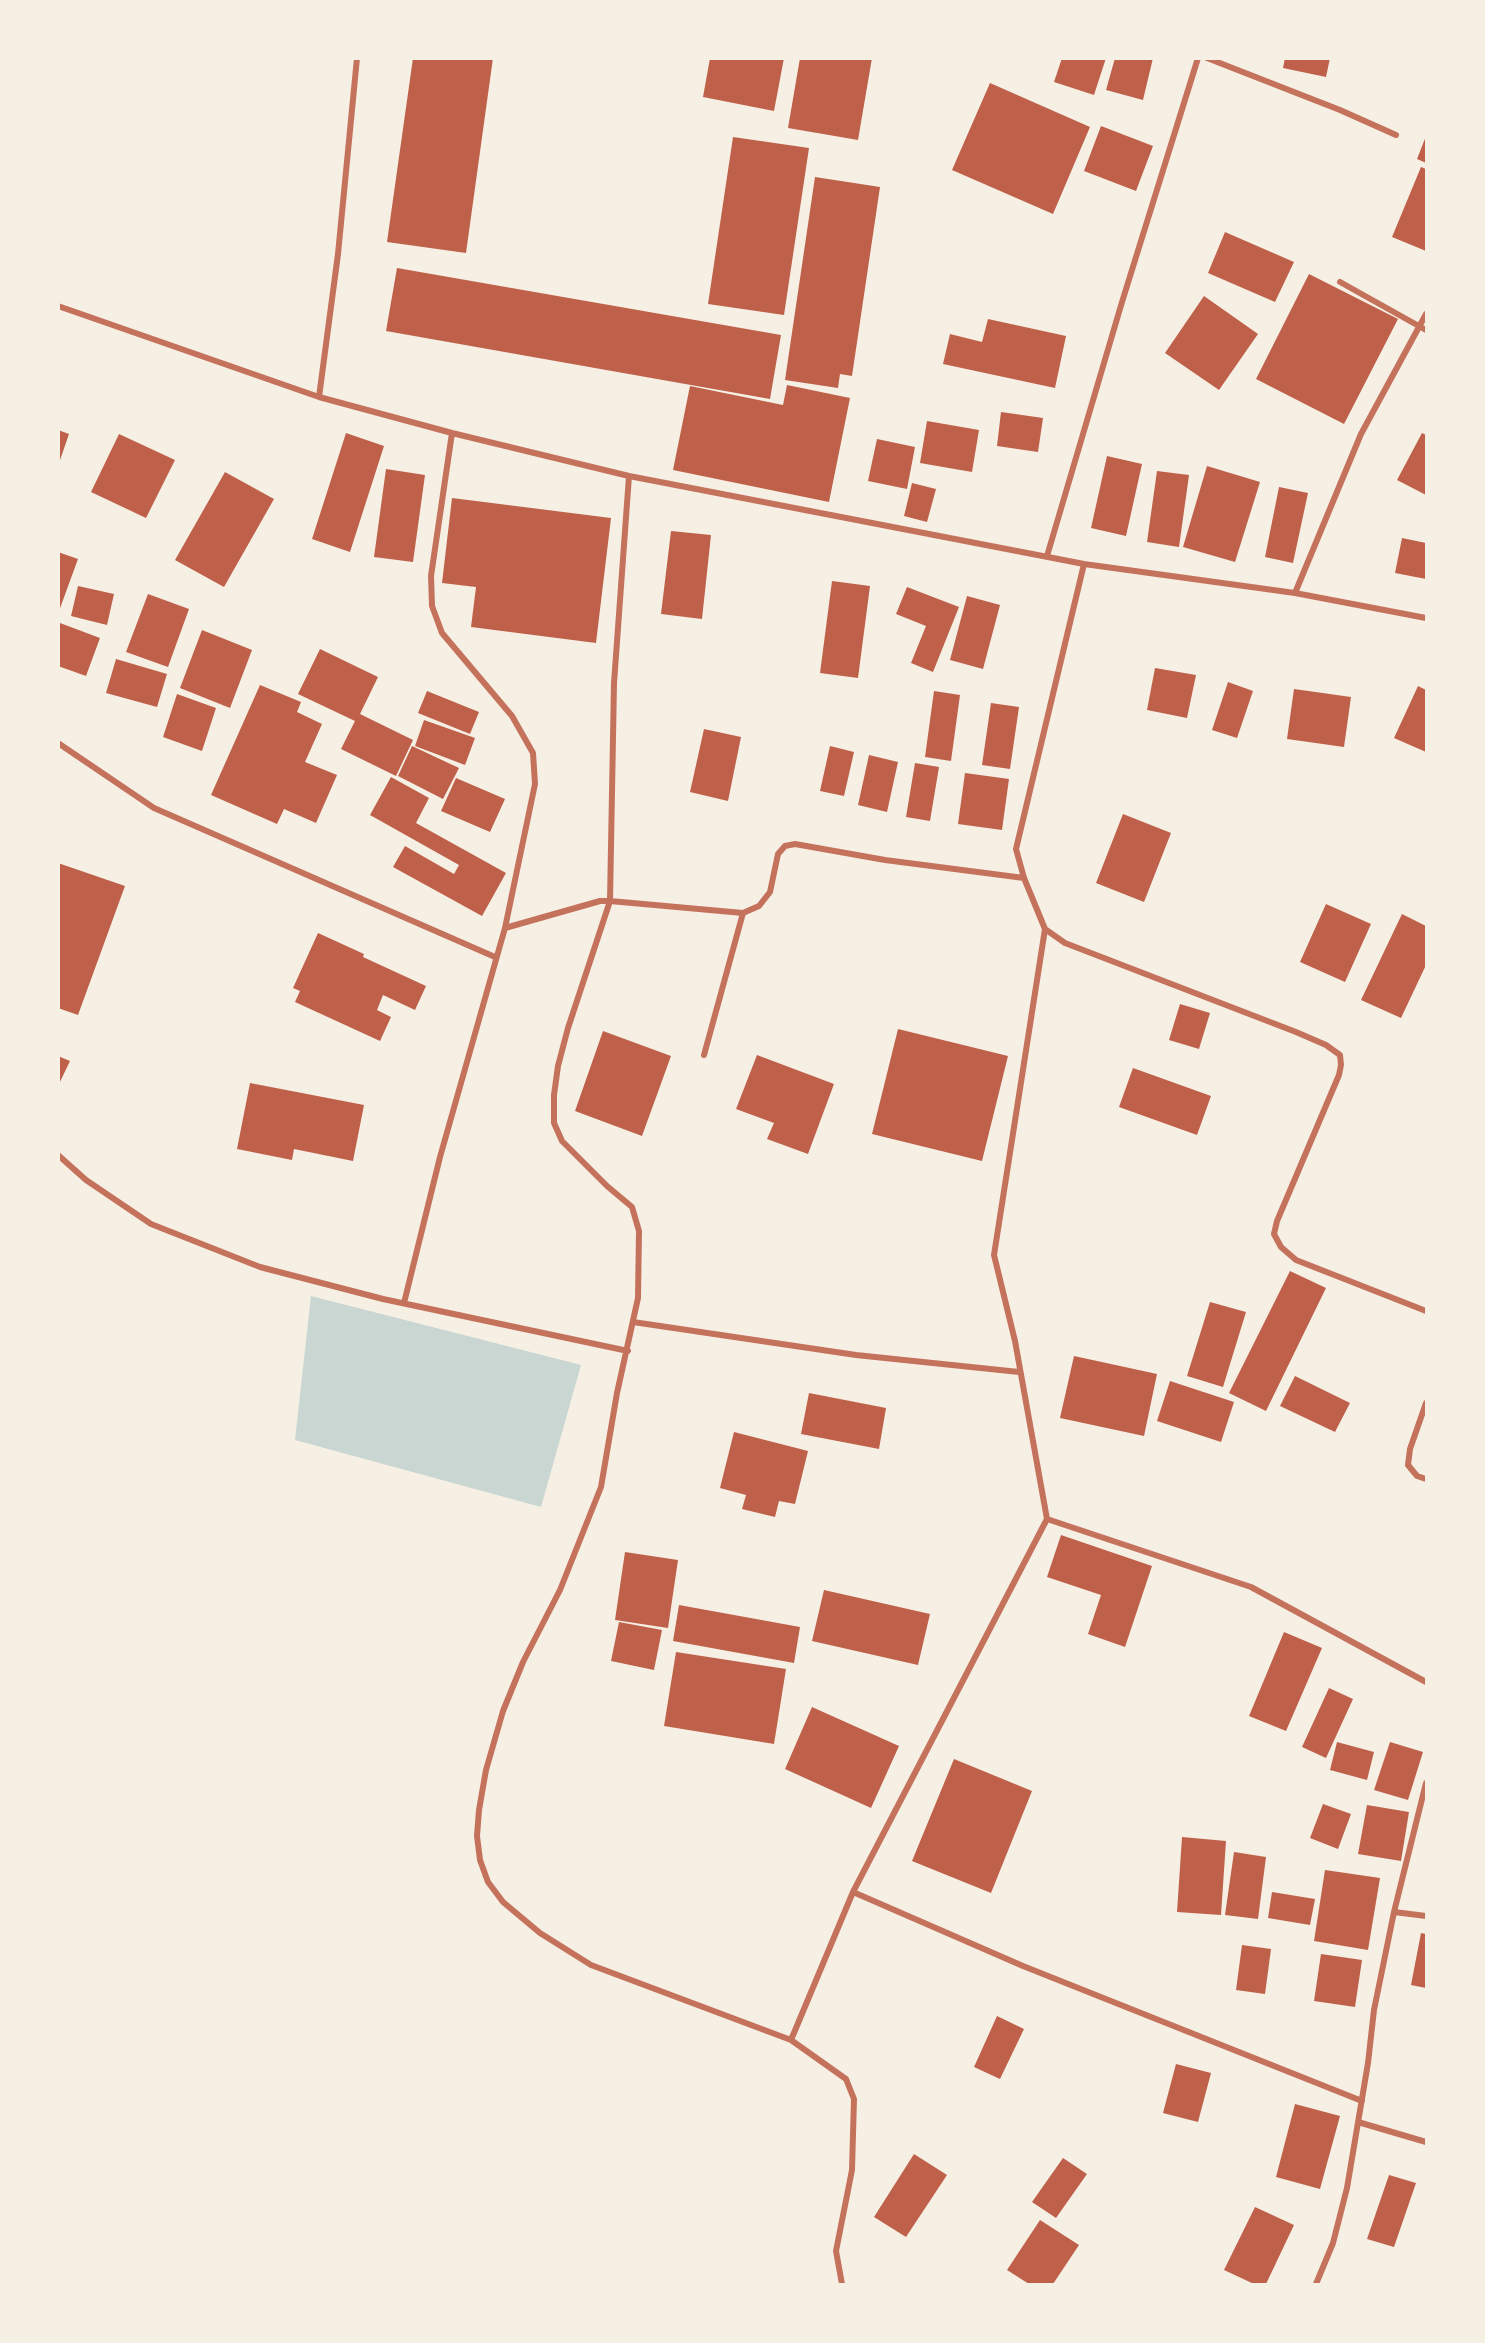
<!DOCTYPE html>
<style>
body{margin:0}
#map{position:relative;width:1485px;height:2343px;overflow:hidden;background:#f6efe4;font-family:"Sofia Sans Condensed",sans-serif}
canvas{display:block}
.frame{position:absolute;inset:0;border:60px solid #f6efe4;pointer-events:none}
</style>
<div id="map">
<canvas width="1485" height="2343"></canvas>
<div class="frame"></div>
</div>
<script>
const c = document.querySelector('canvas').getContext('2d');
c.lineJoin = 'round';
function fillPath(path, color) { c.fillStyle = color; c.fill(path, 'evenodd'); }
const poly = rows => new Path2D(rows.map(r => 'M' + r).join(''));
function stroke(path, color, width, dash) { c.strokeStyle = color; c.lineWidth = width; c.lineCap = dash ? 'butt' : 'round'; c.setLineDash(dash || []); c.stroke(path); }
fillPath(poly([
 [311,1296,581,1365,541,1507,295,1440]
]), '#c9d6d2');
fillPath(poly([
 [413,58,493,58,466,253,387,242],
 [710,58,784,58,774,111,703,97],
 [800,58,872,58,858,140,788,128],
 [1062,58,1106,58,1094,95,1054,82],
 [1115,58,1153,58,1143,100,1106,90],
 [1285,58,1330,58,1326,77,1283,68],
 [990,83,1090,127,1053,214,952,170],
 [1101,126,1153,146,1136,191,1084,171],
 [1426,136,1426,163,1417,159],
 [733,137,809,148,784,315,708,304],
 [1421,167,1426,169,1426,251,1392,237],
 [815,177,880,187,852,376,840,374,838,388,785,380],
 [1225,232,1294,262,1275,302,1208,273],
 [397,268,781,335,770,399,386,331],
 [1309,274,1398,319,1344,424,1256,379],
 [1204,296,1258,334,1219,390,1165,353],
 [988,319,1066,336,1055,388,943,364,950,334,982,342],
 [787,385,850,398,829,502,673,470,690,386,783,405],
 [1001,412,1043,418,1038,452,997,446],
 [927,421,979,430,972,472,920,463],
 [58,430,69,434,59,463,58,463],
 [346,433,384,446,350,552,312,539],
 [1422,433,1426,435,1426,495,1397,480],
 [119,434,175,460,146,518,91,492],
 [877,439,915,447,907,489,868,481],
 [1107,456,1142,464,1126,536,1091,528],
 [1207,466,1260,482,1235,562,1183,547],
 [386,469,425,475,413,562,374,557],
 [1157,471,1189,475,1179,547,1147,542],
 [225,472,274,499,224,587,175,560],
 [912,483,936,489,927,522,904,516],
 [1279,487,1308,493,1293,563,1265,557],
 [452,498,611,518,596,643,471,627,476,587,442,583],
 [671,531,711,535,702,619,661,614],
 [1402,538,1426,543,1426,579,1395,573],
 [58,552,78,559,59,611,58,611],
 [832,581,870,586,858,678,820,673],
 [78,586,114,594,107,625,71,616],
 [907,587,959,607,933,672,911,663,926,626,896,614],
 [148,594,189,609,168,667,126,652],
 [967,596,1000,605,983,669,950,660],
 [60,623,100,638,86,676,58,666],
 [202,630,252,650,230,708,180,688],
 [320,649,378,677,360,714,413,740,396,776,341,749,355,721,298,694],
 [116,659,167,674,157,707,106,693],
 [1155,668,1196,675,1187,718,1147,710],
 [1228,682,1253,691,1237,738,1212,730],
 [260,685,301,702,297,712,322,724,305,762,337,775,316,823,284,809,277,824,211,795],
 [1418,686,1426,690,1426,752,1394,738],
 [1294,689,1351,697,1344,747,1287,739],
 [427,691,479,712,470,734,418,713],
 [934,691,960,695,951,761,925,757],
 [177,694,216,708,202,751,163,737],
 [991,703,1019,707,1010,769,982,765],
 [424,720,475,738,465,765,415,746],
 [704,729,741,737,728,801,690,792],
 [412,746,459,768,443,799,398,776],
 [830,746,854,752,844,796,820,791],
 [869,755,898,762,887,812,858,805],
 [915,763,939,767,930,821,906,817],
 [965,773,1009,779,1002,830,958,824],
 [391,777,429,798,416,823,506,873,482,916,393,867,405,846,454,874,459,865,370,815],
 [456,778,505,799,490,832,441,811],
 [1123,814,1171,833,1144,902,1096,883],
 [58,863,125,886,78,1015,58,1008],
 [1326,904,1371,924,1345,982,1300,962],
 [1402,914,1426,926,1426,965,1401,1018,1361,1000],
 [318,933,364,954,363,957,426,986,415,1010,383,995,377,1010,391,1017,380,1041,295,1002,300,991,293,988],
 [1180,1004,1210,1013,1199,1049,1169,1040],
 [898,1029,1008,1056,982,1161,872,1134],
 [603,1031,671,1056,642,1136,575,1111],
 [757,1055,834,1084,808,1154,767,1139,774,1123,736,1109],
 [58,1056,70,1061,58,1086],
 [1133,1068,1211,1096,1197,1135,1119,1107],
 [250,1083,364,1105,353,1161,294,1149,292,1160,237,1149],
 [1290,1271,1326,1288,1266,1411,1229,1393],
 [1210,1302,1246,1312,1223,1387,1187,1376],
 [1074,1356,1157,1374,1144,1436,1060,1418],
 [1295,1376,1350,1403,1335,1432,1280,1406],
 [1170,1381,1234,1402,1221,1442,1157,1421],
 [809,1393,886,1408,879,1449,801,1434],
 [734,1432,808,1451,795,1504,779,1501,775,1517,742,1509,746,1495,720,1488],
 [1061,1535,1152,1566,1125,1647,1088,1634,1101,1595,1047,1577],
 [625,1552,678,1560,668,1628,615,1620],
 [824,1590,930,1614,918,1665,812,1641],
 [679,1605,800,1627,794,1663,673,1641],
 [619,1622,662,1630,654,1670,611,1661],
 [1284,1632,1322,1648,1286,1731,1249,1716],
 [676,1652,786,1669,774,1744,664,1726],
 [1329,1688,1353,1699,1326,1758,1302,1747],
 [812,1707,899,1746,871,1808,785,1769],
 [1337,1742,1374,1752,1367,1780,1330,1770],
 [1390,1742,1423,1752,1408,1800,1374,1790],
 [954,1759,1032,1791,991,1893,912,1861],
 [1323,1804,1351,1814,1338,1849,1310,1838],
 [1367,1805,1409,1812,1401,1861,1358,1854],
 [1182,1837,1226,1841,1221,1915,1177,1912],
 [1234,1852,1266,1857,1258,1919,1225,1915],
 [1325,1870,1380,1878,1368,1950,1314,1941],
 [1272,1892,1315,1899,1310,1925,1268,1918],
 [1421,1933,1426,1934,1426,1988,1411,1985],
 [1242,1945,1271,1949,1265,1994,1236,1990],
 [1321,1954,1362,1960,1355,2007,1314,2001],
 [997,2016,1024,2029,1000,2079,974,2067],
 [1176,2064,1211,2073,1198,2122,1163,2113],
 [1295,2104,1340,2116,1320,2189,1276,2177],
 [914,2154,947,2175,906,2237,874,2217],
 [1063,2158,1087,2174,1056,2218,1032,2202],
 [1389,2175,1416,2183,1394,2247,1367,2239],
 [1255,2207,1294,2225,1266,2284,1254,2284,1224,2270],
 [1040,2220,1079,2245,1053,2284,1029,2284,1007,2270]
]), '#bf614a');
stroke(poly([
 [1207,58,1340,110,1396,135],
 [1340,282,1426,330],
 [58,306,319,397,452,433,629,476,1084,564,1295,593,1426,618],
 [319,397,338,254,357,58],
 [629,476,614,683,610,901,568,1028,558,1066,554,1095,554,1123,562,1141,607,1186,632,1207,639,1231,638,1298,617,1393,601,1487,560,1590,523,1662,503,1711,486,1770,479,1810,477,1836,480,1860,488,1882,503,1902,540,1933,591,1965,791,2040,846,2079,854,2099,852,2170,836,2251,842,2284],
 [1047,556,1122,302,1198,58],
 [1084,564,1016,849,1024,878,1045,929,1065,943,1296,1032,1326,1045,1340,1055,1341,1065,1339,1075,1277,1221,1274,1234,1281,1247,1296,1260,1426,1311],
 [1295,593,1361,434,1426,314],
 [58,743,154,808,495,957],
 [505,928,600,901,610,901,743,913,759,906,770,892,778,854,785,846,795,844,885,860,1024,878],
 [1045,929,994,1255,1015,1341,1047,1519,1251,1587,1426,1682],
 [704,1055,743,913],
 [58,1155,86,1180,151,1224,260,1267,383,1299,628,1351],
 [404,1303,440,1157,505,928,535,784,533,753,512,716,442,633,432,606,431,576,452,433],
 [633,1322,856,1355,1019,1372],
 [1426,1403,1410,1449,1408,1465,1417,1476,1426,1479],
 [853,1892,1023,1966,1362,2101],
 [1394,1912,1426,1916],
 [791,2040,853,1892,1047,1519],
 [1358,2122,1426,2142],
 [1316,2284,1333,2243,1347,2188,1368,2063,1374,2010,1394,1912,1426,1783]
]), '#c5725c', 6);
</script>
